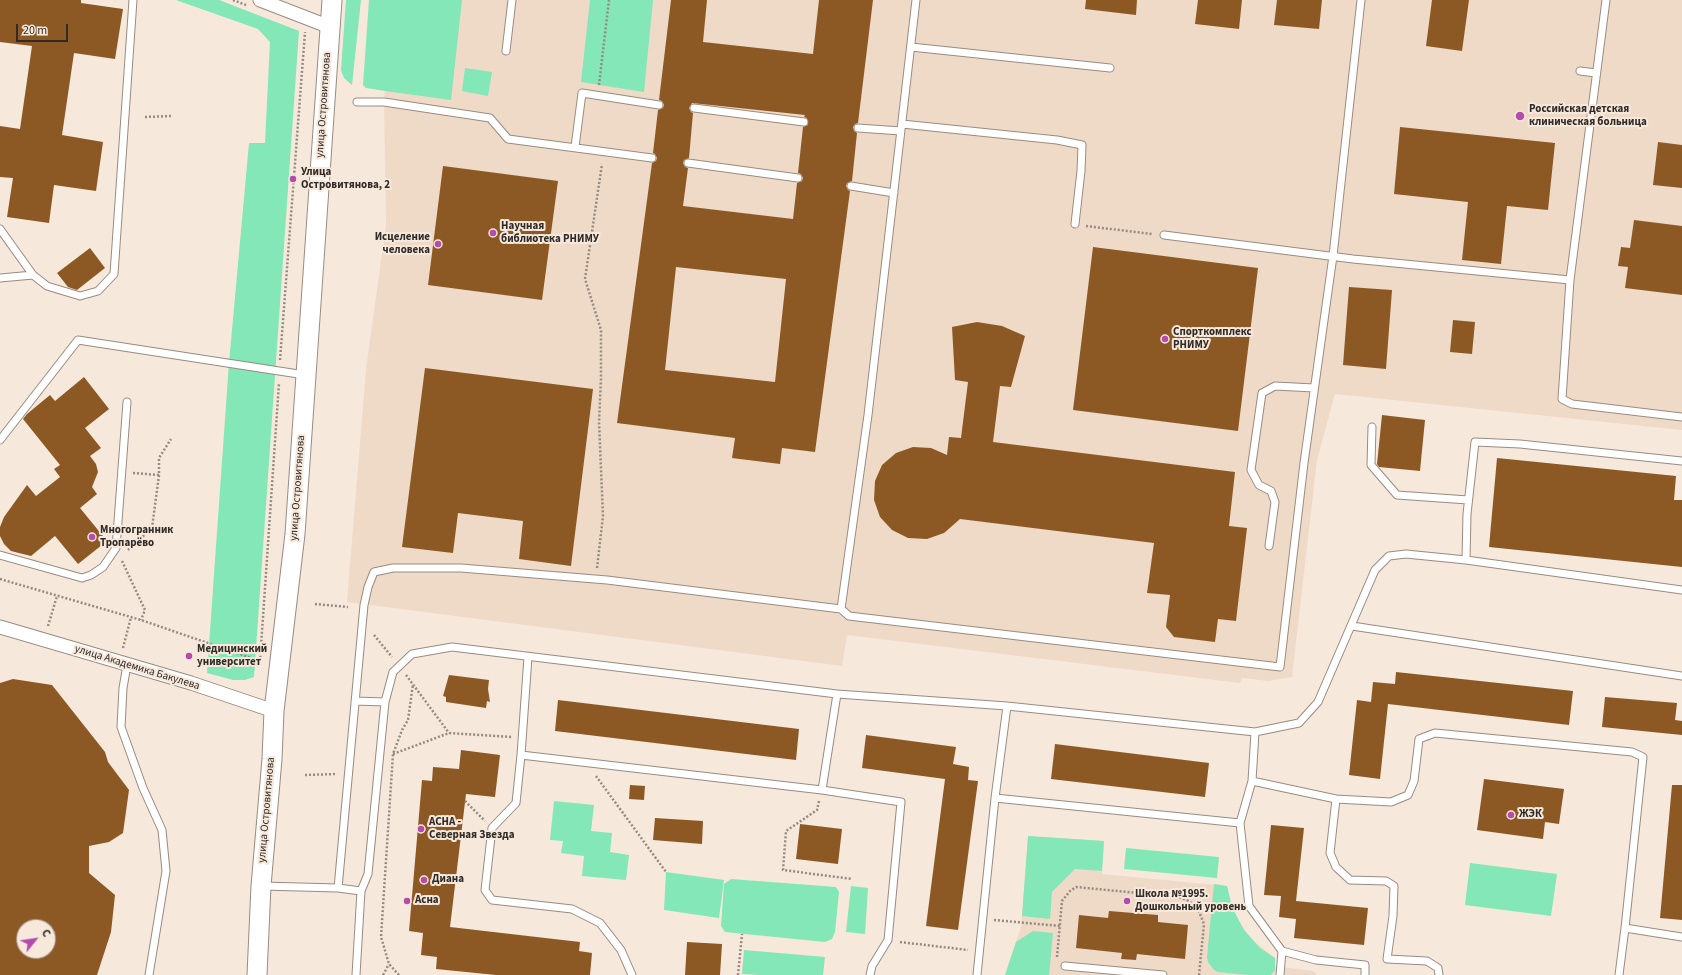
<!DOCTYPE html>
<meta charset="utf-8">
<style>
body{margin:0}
#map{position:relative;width:1682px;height:975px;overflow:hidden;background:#f7e8dc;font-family:"Source Sans 3",sans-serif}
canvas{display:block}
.north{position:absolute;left:16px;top:919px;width:40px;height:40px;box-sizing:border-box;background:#f7e8dc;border:1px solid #a79c93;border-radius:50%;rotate:60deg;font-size:11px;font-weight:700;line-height:16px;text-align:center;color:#302b26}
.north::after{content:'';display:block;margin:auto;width:14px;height:18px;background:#b44bad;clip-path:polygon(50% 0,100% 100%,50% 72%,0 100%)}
.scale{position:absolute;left:16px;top:24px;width:52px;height:18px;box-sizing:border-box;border:2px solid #302b26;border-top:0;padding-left:5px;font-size:12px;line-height:14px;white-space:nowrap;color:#302b26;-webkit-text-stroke:3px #f7e8dc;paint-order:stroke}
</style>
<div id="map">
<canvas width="1682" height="975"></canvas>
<div class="north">С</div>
<div class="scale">20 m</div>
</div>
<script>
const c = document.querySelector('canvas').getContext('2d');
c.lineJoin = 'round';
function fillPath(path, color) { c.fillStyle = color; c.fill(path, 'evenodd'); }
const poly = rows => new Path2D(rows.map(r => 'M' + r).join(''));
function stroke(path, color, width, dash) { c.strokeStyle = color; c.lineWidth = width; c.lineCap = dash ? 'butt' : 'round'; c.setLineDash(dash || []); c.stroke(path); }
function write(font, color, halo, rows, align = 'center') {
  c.font = font + ' "Source Sans 3",sans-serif'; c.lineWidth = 4; c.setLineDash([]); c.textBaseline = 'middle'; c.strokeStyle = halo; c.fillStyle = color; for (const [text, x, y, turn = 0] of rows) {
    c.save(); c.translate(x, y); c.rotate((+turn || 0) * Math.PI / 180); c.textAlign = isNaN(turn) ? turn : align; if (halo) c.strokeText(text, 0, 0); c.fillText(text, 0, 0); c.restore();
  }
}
fillPath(poly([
 [391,0,1682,0,1682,430,1335,394,1317,460,1292,677,1268,681,1242,678,1240,683,847,635,842,666,347,602,366,369,386,225,384,102],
 [1028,836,1104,841,1102,874,1227,886,1232,906,1238,920,1251,939,1275,958,1275,966,1313,971,1317,975,1005,975,1021,927]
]), '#efdac8');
fillPath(poly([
 [176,0,219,0,299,31,254,677,245,680,233,680,207,673,229,363,249,143,265,143,270,42,258,29],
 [346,0,361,0,352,85,344,78,341,70],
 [369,0,462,0,451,100,385,91,366,88,363,85],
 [590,0,653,0,644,92,581,82],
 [465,68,492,72,488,96,462,91],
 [554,801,594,805,591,831,612,833,610,852,629,855,626,880,582,876,584,856,561,853,563,841,550,840],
 [1028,836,1104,841,1102,871,1075,869,1052,892,1050,919,1022,916],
 [1126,848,1219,857,1217,878,1124,869],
 [1470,863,1557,874,1551,916,1465,905],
 [666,872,724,880,719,918,664,910],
 [731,879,836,887,839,892,835,932,832,939,825,942,725,932,721,926,724,884],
 [1214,884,1227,886,1232,907,1244,930,1260,948,1275,958,1275,970,1271,975,1248,975,1218,972,1214,970,1208,962,1207,957],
 [851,886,868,888,865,934,846,932],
 [1033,931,1053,933,1049,975,1005,975,1016,942],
 [744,950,825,957,823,975,759,975,742,974]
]), '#83e7b7');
fillPath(poly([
 [0,0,81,0,81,3,123,9,115,59,74,53,62,135,103,142,96,191,54,185,49,223,7,217,13,178,0,177,0,126,20,129,32,46,0,42],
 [671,0,707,0,703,42,813,54,819,0,873,0,858,123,855,124,853,127,854,131,857,133,852,181,847,183,846,186,848,190,850,191,815,452,782,448,780,464,732,458,735,438,617,423,652,163,656,161,657,158,655,154,653,153,658,110,663,108,664,105,662,101,659,100],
 [692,103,805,115,804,117,807,118,808,125,803,127,798,173,801,174,803,178,802,181,797,183,793,219,683,206,688,168,685,167,683,163,684,160,689,158,693,113,691,112,689,108],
 [676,267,786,279,775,382,665,370],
 [1086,0,1137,0,1136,15,1085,9],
 [1198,0,1242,0,1239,29,1195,24],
 [1277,0,1322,0,1319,29,1274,25],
 [1432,0,1469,0,1462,51,1426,46],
 [1400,127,1555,143,1548,210,1507,206,1501,264,1462,260,1468,202,1394,194],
 [1658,142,1682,145,1682,188,1653,185],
 [443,166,558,181,542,300,428,285],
 [1634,220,1682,226,1682,295,1625,288,1628,267,1618,266,1621,247,1630,248],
 [1093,247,1258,268,1238,431,1073,410],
 [90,248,105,268,77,290,68,287,57,273],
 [1349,287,1392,290,1386,369,1343,365],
 [1453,320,1475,322,1472,354,1450,352],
 [977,322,1002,326,1025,336,1011,387,1000,386,993,442,1235,472,1229,526,1247,528,1236,621,1218,619,1215,642,1174,637,1166,627,1170,595,1147,593,1154,543,960,519,944,533,927,539,908,538,892,530,880,517,874,500,875,481,882,465,896,453,913,447,931,448,947,455,949,437,961,438,968,382,955,380,952,327],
 [425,368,593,389,571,566,519,559,523,521,458,513,453,553,402,547],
 [84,377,109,409,85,428,101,448,90,456,96,464,98,472,92,487,97,494,80,508,107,541,78,564,55,536,31,556,11,551,4,544,0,536,0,527,4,517,27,485,36,496,60,477,54,469,60,465,23,419,27,414,50,395,55,401],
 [1382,415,1425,420,1420,471,1379,467,1377,464],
 [1497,458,1676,476,1674,500,1682,500,1682,567,1489,547],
 [1396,672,1573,691,1569,725,1388,704,1380,779,1349,775,1357,700,1371,702,1373,682,1395,684],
 [449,675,489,680,488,689,490,702,487,701,486,708,446,702,446,697,443,696],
 [13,679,52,685,105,752,108,762,129,790,123,833,109,842,89,846,89,873,115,895,111,932,97,975,0,975,0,683],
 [24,927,48,927,48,951,24,951],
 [1605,697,1677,703,1675,720,1682,721,1682,735,1602,727],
 [558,700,799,729,796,760,555,731],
 [866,735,956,747,953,764,969,767,968,780,978,781,958,930,926,926,945,779,862,768],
 [1055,744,1209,763,1205,797,1051,779],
 [461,750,500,755,495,797,466,794,450,927,580,942,579,951,592,953,590,975,496,975,436,969,437,957,421,955,423,933,409,931,422,780,432,781,433,767,459,769],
 [1484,779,1564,789,1559,824,1545,822,1543,839,1477,830],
 [630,785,645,786,644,800,629,799],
 [1672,785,1682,785,1682,920,1660,918],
 [655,818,703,821,702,844,653,840],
 [800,824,842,829,838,864,796,859],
 [1271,825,1304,828,1296,901,1368,908,1364,945,1294,938,1296,919,1279,917,1281,896,1264,895],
 [1109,911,1158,915,1158,922,1188,925,1185,959,1137,954,1136,960,1121,959,1122,953,1076,948,1079,915,1108,918],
 [687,942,722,944,720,975,685,975]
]), '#8c5925');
const lane = poly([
 [916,0,868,415,841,609,849,616,1280,667,1304,463,1333,256,1361,0],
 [1606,0,1570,280,1562,399,1572,404,1682,417],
 [911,47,1110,68],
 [506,51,512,0],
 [1580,71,1596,73],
 [357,102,384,102,490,118,508,139,652,158],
 [694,108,804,122],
 [902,124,1057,140,1082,145,1081,171,1075,224],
 [858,128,901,131],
 [575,147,582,93,659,105],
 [688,163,798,178],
 [851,186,894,193],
 [0,229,33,275],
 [1164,235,1353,259,1570,280],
 [0,278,33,275,47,286,80,296,98,291,114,274,133,0],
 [1372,427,1371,465,1397,495,1468,500],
 [0,440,78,340,305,375],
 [1269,546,1275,502,1271,491,1259,485,1251,470,1262,393,1275,386,1314,388],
 [0,555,82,578,91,575,103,567,116,548,127,402],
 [1466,560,1467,514,1475,442,1520,444,1682,461],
 [1352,626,1682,676],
 [127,665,123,688,121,727,143,788,162,830,166,871,149,975],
 [355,701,385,702],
 [1255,732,1252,781,1240,823,1249,906,1282,951,1316,960,1365,965,1365,975],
 [521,755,528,657],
 [1252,781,1336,799,1391,802,1408,795,1414,781,1419,739,1435,733,1632,752,1643,757,1625,928,1682,937],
 [822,790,837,694],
 [995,798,1240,823],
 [1336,799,1330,853,1336,867,1350,880,1386,881,1394,886,1393,916,1387,959,1427,961,1438,968,1439,975],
 [261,886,338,888,361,891],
 [338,888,364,605,368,587,374,572,393,568,461,568,607,580,841,609],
 [1065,966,1163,975],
 [356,975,361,891,368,874,385,702,393,672,412,654,452,647,837,694,1007,706,1255,732,1299,723,1318,702,1375,570,1389,556,1406,554,1466,560,1682,590],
 [632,975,621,950,600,923,572,909,492,900,485,890,492,828,516,803,521,755,822,790,901,802,888,940,872,966,870,975],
 [977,975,995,798,1007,706],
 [1280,975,1282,951],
 [1619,975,1625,928]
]);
const street = poly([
 [260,0,330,27],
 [0,627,191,683,274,711]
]);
const secondary = poly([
 [257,975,261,886,272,759,274,711,295,534,332,0]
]);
stroke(lane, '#998b80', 9);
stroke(street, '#998b80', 15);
stroke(secondary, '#998b80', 21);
stroke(poly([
 [233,0,246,5],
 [599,85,609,0],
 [145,117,172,116],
 [1086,226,1152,234],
 [280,360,305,32],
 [133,473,159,475],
 [128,550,152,528,159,475,159,458,171,439],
 [122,561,145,610,141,620],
 [597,568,603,516,599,422,601,379,601,330,585,279,602,164],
 [0,579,141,620,260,661,279,383],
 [315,604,348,607],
 [48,626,57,596],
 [374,635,392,657],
 [123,648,131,617],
 [406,675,449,733],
 [393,754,449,733,512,737],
 [305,775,337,774],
 [596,776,666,872],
 [465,801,485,821],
 [819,801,817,810,786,831,783,870,852,879],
 [994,920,1060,926],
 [900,942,968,950],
 [1057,957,1062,901,1070,891,1076,887,1179,897,1189,901,1198,909,1204,924,1199,975],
 [383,975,389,964],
 [399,975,389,964,381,937,393,754,402,730,408,720,413,684],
 [738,975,742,934]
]), '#958b82', 2.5, [2, 2]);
stroke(lane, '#fff', 7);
stroke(street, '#fff', 13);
stroke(secondary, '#fff', 19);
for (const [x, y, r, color] of [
 [1520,116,5,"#b44bad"],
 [293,179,4,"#b44bad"],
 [493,233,4,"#b44bad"],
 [438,244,4,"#b44bad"],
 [1165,339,4,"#b44bad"],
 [92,537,4,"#b44bad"],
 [189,656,4,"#b44bad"],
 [1511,815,4,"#b44bad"],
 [421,829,4,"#b44bad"],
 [424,880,4,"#b44bad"],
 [407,901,4,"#b44bad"],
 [1127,901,4,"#b44bad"]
]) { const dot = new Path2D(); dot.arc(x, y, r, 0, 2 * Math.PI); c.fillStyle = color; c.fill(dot); stroke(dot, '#f7e8dc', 1.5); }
write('11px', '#302b26', '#f7e8dc', [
 ["улица Островитянова",324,105,-86],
 ["улица Островитянова",298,488,-86],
 ["улица Академика Бакулева",137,668,17],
 ["улица Островитянова",267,810,-85]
]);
write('bold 11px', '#302b26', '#f7e8dc', [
 ["Российская детская",1529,110],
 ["клиническая больница",1529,123],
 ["Улица",301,173],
 ["Островитянова, 2",301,186],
 ["Научная",501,227],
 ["библиотека РНИМУ",501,240],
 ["Исцеление",430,238,"right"],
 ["человека",430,251,"right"],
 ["Спорткомплекс",1173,333],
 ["РНИМУ",1173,346],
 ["Многогранник",100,531],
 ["Тропарёво",100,544],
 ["Медицинский",197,650],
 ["университет",197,663],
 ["ЖЭК",1519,815],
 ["АСНА -",429,823],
 ["Северная Звезда",429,836],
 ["Диана",432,880],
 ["Школа №1995.",1135,895],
 ["Дошкольный уровень",1135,908],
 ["Асна",415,901]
], 'left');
</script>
